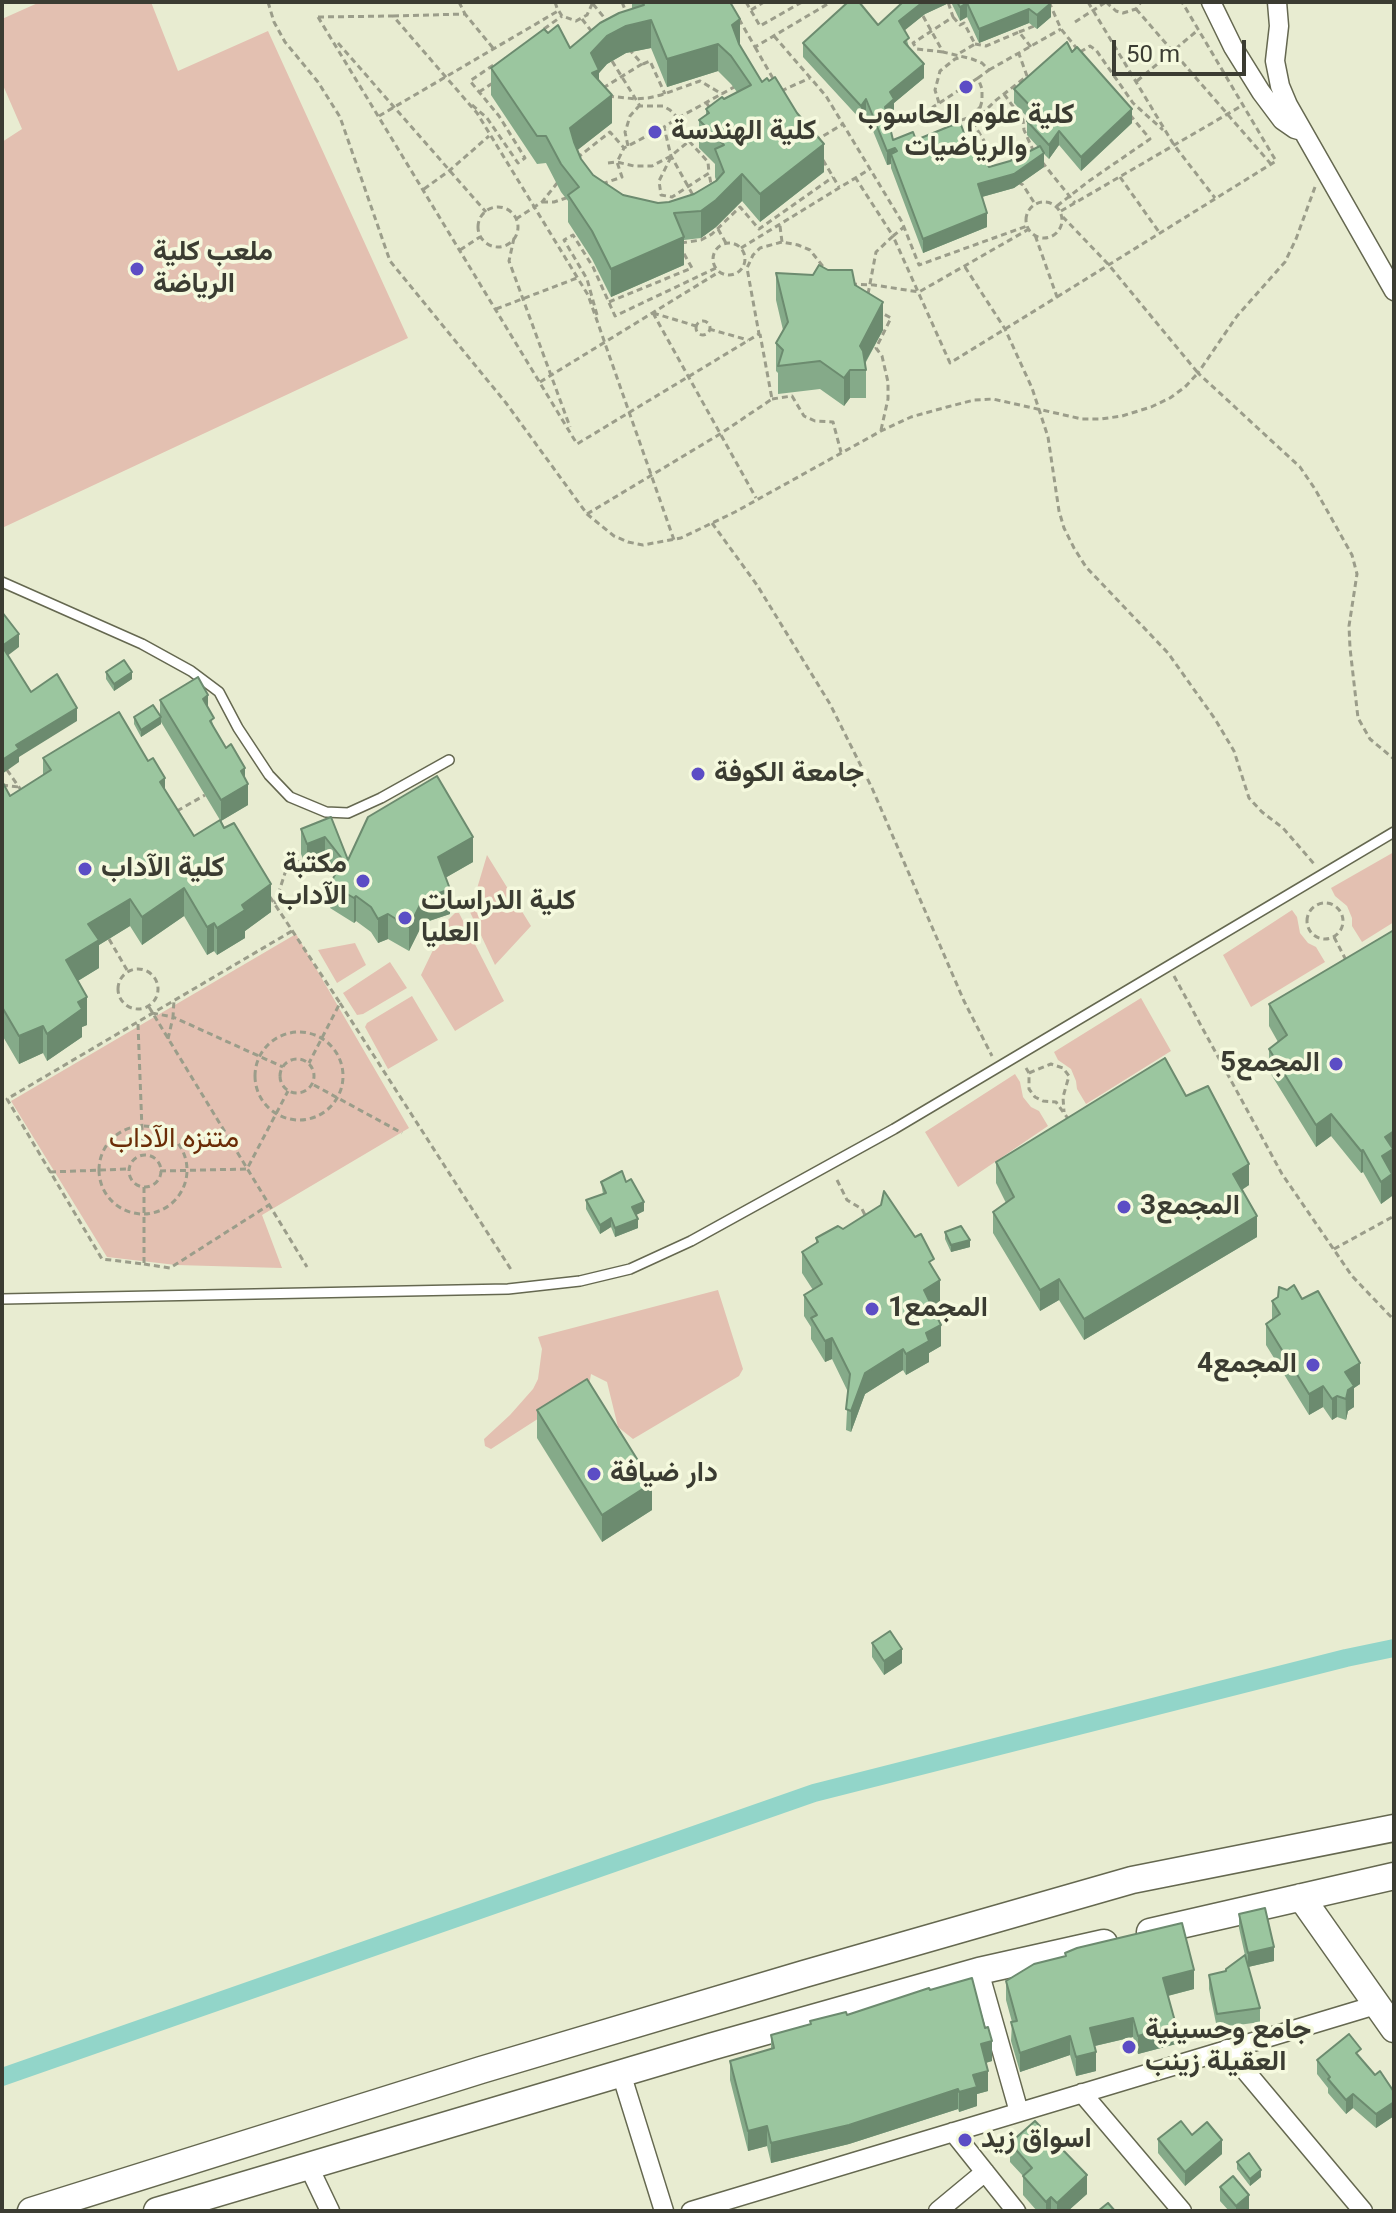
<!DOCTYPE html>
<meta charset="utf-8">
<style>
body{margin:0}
#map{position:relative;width:1396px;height:2213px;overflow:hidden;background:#e8ecd1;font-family:Roboto,sans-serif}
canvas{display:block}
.frame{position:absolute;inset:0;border:4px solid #3b3c32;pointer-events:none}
.scale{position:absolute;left:1112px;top:40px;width:134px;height:36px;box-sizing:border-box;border:4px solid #3b3c32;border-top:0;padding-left:10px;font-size:24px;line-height:28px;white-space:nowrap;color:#3b3c32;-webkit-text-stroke:6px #f5f9de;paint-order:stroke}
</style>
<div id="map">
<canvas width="1396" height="2213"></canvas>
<div class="frame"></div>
<div class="scale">50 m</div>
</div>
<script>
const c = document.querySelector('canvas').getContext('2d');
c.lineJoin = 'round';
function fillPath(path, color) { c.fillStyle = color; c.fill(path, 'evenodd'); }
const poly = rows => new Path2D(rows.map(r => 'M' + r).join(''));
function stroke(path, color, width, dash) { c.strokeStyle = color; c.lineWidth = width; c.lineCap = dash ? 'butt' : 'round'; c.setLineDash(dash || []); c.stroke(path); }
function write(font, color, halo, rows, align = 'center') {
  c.font = font + ' Roboto,Vazirmatn,sans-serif'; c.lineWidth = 7; c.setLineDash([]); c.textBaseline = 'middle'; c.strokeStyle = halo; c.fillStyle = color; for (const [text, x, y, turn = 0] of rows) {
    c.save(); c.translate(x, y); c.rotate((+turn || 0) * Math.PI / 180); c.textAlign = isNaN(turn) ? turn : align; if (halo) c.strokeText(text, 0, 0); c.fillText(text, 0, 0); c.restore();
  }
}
fillPath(poly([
 [40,2,151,2,178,71,268,31,408,338,2,528,2,142,22,129,2,83,2,19],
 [1394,852,1394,922,1362,942,1352,926,1352,918,1347,906,1335,896,1331,888],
 [487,855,531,926,495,965,470,912],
 [1292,910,1297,917,1300,933,1308,943,1316,947,1325,962,1251,1007,1223,955],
 [455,913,459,913,504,1001,455,1031,421,975,447,921],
 [296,934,409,1128,262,1215,282,1268,176,1265,107,1257,11,1101],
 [355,943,366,965,337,983,318,950],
 [390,962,407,988,363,1014,357,1015,343,993],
 [412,996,438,1040,388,1069,365,1027,367,1023],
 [1141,998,1171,1051,1086,1104,1077,1089,1076,1081,1071,1069,1058,1060,1054,1052],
 [1015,1074,1020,1082,1023,1097,1031,1107,1039,1111,1048,1126,958,1187,925,1132],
 [718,1290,743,1369,739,1376,633,1439,618,1427,607,1382,591,1374,589,1386,491,1449,485,1446,484,1439,510,1415,533,1389,538,1379,542,1349,538,1337]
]), '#e3c0b1');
stroke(poly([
 [2,2077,814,1793,1346,1658,1394,1648]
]), '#92d5c9', 18);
const lane = poly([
 [2,582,142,644,191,671,219,692,238,728,269,775,290,797,326,812,348,813,381,798,449,760],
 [2,1299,508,1289,580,1281,630,1269,691,1241,894,1129,1394,832]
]);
const street = poly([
 [1211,2,1233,47,1261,92,1282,120,1295,129,1302,131],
 [1277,2,1279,26,1275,61,1280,86,1288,105,1394,291],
 [979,1971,1019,2112],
 [1227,2049,1363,2211],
 [621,2073,664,2211],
 [1082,2093,1182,2211],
 [953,2132,1016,2211],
 [308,2165,330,2211],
 [691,2211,1376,2005],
 [938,2211,985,2172]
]);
const secondary = poly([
 [1301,1897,1394,2029],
 [1150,1932,1394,1876],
 [31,2211,481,2070,804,1974,1132,1880,1394,1828],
 [157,2211,710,2047,979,1971,1104,1943]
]);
stroke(lane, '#656850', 12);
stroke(street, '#656850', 21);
stroke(secondary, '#656850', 29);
stroke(poly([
 [268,2,274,22,285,42,318,82,340,117,390,261,506,403,587,514,614,536,628,542,643,545,681,538,735,512,881,431,911,417,947,407,974,400,993,399,1082,419,1101,419,1122,416,1151,407,1170,398,1185,387,1198,373,1108,264,1063,217],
 [459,2,465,14],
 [555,2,557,8,562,16,576,21,587,15,593,2],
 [622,2,626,12],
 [746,2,760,26,802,2],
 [1049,2,1061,29,1078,50],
 [1088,2,1174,145,1215,198],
 [1106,2,1116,11,1123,13,1136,9,1141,2],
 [593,4,607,21],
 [1136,9,1270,163],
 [751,10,764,2],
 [393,16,465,14,493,48],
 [923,16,943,52,972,59,982,63,989,70,978,78,982,89,982,101,975,126,1000,167],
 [318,17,577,444,759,334,747,268,753,255,760,248,782,242,798,245,810,250,825,269],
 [318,17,393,16,477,113,588,295,674,540],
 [953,17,960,25,964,23,975,44,958,54],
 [582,19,592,32],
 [739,19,755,47,831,2],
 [1075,22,1106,2],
 [544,29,562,16],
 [1019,32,1034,26],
 [774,36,826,96,902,222,919,265,1027,226],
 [338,43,486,212],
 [975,44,986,46,1019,32,1031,47],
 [755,47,775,82],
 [943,52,917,49,913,43,953,17,948,2],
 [1080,52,1090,46,1096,50,1133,103,1163,130],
 [612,61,640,106,663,106,670,110,678,118,664,127,671,156,694,197],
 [643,64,650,61,665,94],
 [989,70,1061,29],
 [978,78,933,107,939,119,947,122,955,122,971,117,981,106],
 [1137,81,1198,30],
 [603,88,642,64,629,49],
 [781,91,810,78],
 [479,92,493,83],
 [1004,94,1023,120,1024,130,1033,150],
 [608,96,636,99,648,98,661,95,700,81,722,94],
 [706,102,711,110],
 [939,103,935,90,940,71,955,59,962,57],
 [472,105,487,118,518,163,525,158,499,116,470,81,495,64],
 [981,115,995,101,1027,76,1019,54],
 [379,116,558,11],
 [678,118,736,86],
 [689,141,708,162,709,173],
 [815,141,843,124],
 [628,146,625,132,627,126,630,116,639,106],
 [671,157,659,181,661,195,672,197,709,173,711,184],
 [577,158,610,132,624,148,664,127],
 [823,160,839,187],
 [1042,162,1075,203],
 [608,163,617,162,634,166,652,166,671,156,700,132],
 [855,177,893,236,904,227],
 [1120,177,1159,232],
 [1018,182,1023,185,1035,204],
 [602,184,622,177,617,162,624,148],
 [1315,187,1296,239,1285,262,1237,316,1198,373,1300,467,1315,489,1352,555,1357,574,1349,626,1350,648,1358,718,1370,739,1394,759],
 [424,189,449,171,489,136],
 '1026 220a18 18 0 1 1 36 0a18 18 0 1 1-36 0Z',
 [542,202,554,202,569,197],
 [1057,206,1089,181,1150,139,1130,115],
 '478 227a20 20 0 1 1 40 0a20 20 0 1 1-40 0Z',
 [1061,211,1243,105],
 [516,219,542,202,558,182],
 [780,226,782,242],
 [718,229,726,243],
 [514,238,509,261,570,427],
 [681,243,701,240,712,234,740,207,759,229,833,177],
 '713 259a16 16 0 1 1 32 0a16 16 0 1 1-32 0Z',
 [741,248,870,169],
 [460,250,480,237],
 [965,267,1005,329,1032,388,1048,437,1059,511,1064,528,1074,548,1086,567,1168,653,1215,719,1234,751,1249,798,1262,812,1283,828,1315,865],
 [851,284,874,285,919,292,1029,229],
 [868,294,876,252,893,236,950,363,1057,297,1035,235],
 [1057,297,1276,161,1182,2],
 [609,302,692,268,683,252],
 [496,309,577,278],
 [653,313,756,498],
 [653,313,696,326],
 [597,315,587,279,564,240,573,235,593,267,615,316,716,268],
 '696 328a7 7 0 1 1 14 0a7 7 0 1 1-14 0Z',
 [709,329,748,340],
 [540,382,719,272],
 [772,399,792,396,804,416,815,421,833,422,841,452],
 [881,430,888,399,888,382,882,356,876,348,891,318,882,313],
 [587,514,720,434,772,399,760,334],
 [712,523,757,585,830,704,872,788,964,1001,992,1056],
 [7,770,21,790],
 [2,785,19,787],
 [177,811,205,795],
 [270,897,340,1003,309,1063],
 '1307 921a18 18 0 1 1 36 0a18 18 0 1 1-36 0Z',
 [275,904,285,873,294,862,304,861],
 [1334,937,1347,962],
 [109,939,127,970],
 '118 989a20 20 0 1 1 40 0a20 20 0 1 1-40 0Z',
 [1174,976,1282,1174,1352,1276,1394,1320],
 [340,1003,512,1271],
 [149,1007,307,1267],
 [152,1013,173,1017,174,1000],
 [138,1024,143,1156],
 '255 1076a44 44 0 1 1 88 0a44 44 0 1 1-88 0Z',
 [168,1039,173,1017,283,1067],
 '280 1076a17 17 0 1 1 34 0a17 17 0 1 1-34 0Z',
 [1026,1068,1029,1073,1029,1089,1035,1097,1043,1101,1056,1102,1069,1120],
 [1029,1073,1051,1064,1063,1068,1069,1076,1063,1097,1064,1112],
 [314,1085,402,1133],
 '99 1170a44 44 0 1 1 88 0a44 44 0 1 1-88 0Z',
 '129 1171a16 16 0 1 1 32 0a16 16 0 1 1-32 0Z',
 [160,1171,247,1169,288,1091],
 [50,1172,129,1169],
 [837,1180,847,1200,862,1209,866,1217],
 [144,1187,144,1264,102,1259,7,1099,292,931],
 [1334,1249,1394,1216],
 [144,1264,170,1268,269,1205]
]), '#9b9d8a', 3, [6, 4]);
stroke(lane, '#fff', 9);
stroke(street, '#fff', 18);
stroke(secondary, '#fff', 26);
fillPath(poly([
 [632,2,730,2,740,46,762,82,824,172,760,222,742,201,716,227,701,238,684,240,684,265,611,297,592,259,568,222,568,201,561,192,546,163,537,164,491,95,491,68,548,33,570,48,632,9],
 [651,48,667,87,718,71,731,84,737,92,706,109,706,115,699,120,699,148,715,164,715,177,716,180,694,194,669,202,658,203,623,195,593,175,581,159,577,150,612,123,599,81,599,73,607,64,626,53],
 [903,2,1050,2,1051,17,1037,29,1029,23,979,43,967,17,960,21,951,2,925,14,904,30,909,47,924,78,894,103,894,114,888,118,893,140,916,140,971,152,989,167,1010,161,1038,147,1027,135,1027,121,1029,119,1014,103,1014,89,1072,52,1132,123,1081,171,1059,145,1049,159,1044,154,1044,167,1014,188,982,197,987,227,923,253,891,168,891,164,887,165,866,114,861,120,803,57,803,43,878,25],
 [776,273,855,285,883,330,866,362,866,398,850,398,844,406,820,389,778,394,778,373,776,371,776,343,783,330,776,300],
 [106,672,132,679,114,691,106,679],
 [160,700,208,709,214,727,245,779,248,805,221,821,271,912,245,931,245,938,217,955,214,951,207,955,184,916,142,945,130,926,99,945,99,968,78,981,87,1025,82,1027,82,1037,47,1061,43,1053,19,1064,2,1035,2,784,10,796,43,775,43,758,165,790,194,836,220,820,161,722,161,724,141,737,134,724,134,717,160,716],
 [331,817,348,860,473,862,445,878,450,914,423,923,409,951,388,939,378,943,371,932,356,921,354,923,330,908,330,884,335,874,325,862,307,869,301,854,301,829],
 [1269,1004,1393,1153,1393,1171,1391,1173,1392,1196,1381,1204,1363,1172,1361,1173,1331,1136,1316,1147,1269,1071,1269,1049,1278,1042,1269,1026],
 [1186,1096,1249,1185,1242,1190,1257,1237,1084,1340,1059,1300,1040,1311,993,1233,993,1212,1006,1203,996,1183,996,1162],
 [601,1182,626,1182,644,1211,636,1215,638,1228,615,1237,611,1227,600,1234,586,1209,586,1200,603,1194],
 [843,1229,934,1270,940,1301,932,1306,941,1346,929,1353,929,1362,906,1375,903,1370,865,1394,851,1432,846,1430,848,1392,832,1359,825,1362,811,1339,811,1327,804,1316,804,1295,813,1290,802,1273,802,1252,816,1243,816,1238],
 [945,1232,970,1247,951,1252,945,1239],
 [1302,1299,1360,1384,1354,1388,1354,1407,1348,1411,1346,1420,1337,1417,1332,1420,1323,1407,1309,1415,1266,1345,1266,1324,1272,1320,1272,1301],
 [537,1410,652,1510,602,1542,537,1438],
 [872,1643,902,1663,884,1675,872,1657],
 [1239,1914,1274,1961,1248,1967,1260,2008,1260,2022,1217,2028,1209,1989,1209,1975,1226,1972,1246,1960,1239,1928],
 [1065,1953,1194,1989,1168,1996,1176,2044,1138,2054,1133,2037,1095,2046,1096,2071,1076,2076,1070,2055,1020,2072,1011,2041,1012,2022,1006,2000,1006,1981,1065,1956],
 [930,1990,992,2061,986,2063,988,2091,977,2094,977,2106,959,2112,958,2109,849,2144,771,2163,767,2146,748,2151,730,2080,730,2061,771,2049,771,2035,810,2025,810,2021,847,2015],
 [1361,2059,1375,2075,1394,2092,1394,2116,1376,2128,1353,2108,1346,2114,1328,2093,1328,2088,1317,2074,1317,2060],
 [1158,2139,1222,2154,1185,2186,1158,2153],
 [1010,2143,1087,2194,1068,2211,1037,2211,1023,2195,1023,2176,1010,2162],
 [1237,2162,1261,2177,1250,2186,1237,2169],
 [1220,2187,1249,2209,1246,2211,1229,2211,1220,2201]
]), '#85aa89');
fillPath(poly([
 [923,2,951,2,925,14,899,35,899,21],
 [967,3,967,17,960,21,960,7],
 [1051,3,1051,17,1037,29,1037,15],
 [1029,9,1029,23,979,43,979,29],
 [740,19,740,47,732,25],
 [651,20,651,48,626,53,607,64,599,73,599,97,591,81,591,53,607,36,626,26],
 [718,44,718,71,667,87,667,59],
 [924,64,924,78,894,103,894,114,885,121,885,107,890,92],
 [612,95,612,123,570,156,570,128],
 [866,99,866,114,861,120,861,106],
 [1132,109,1132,123,1081,171,1081,157],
 [1059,131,1059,145,1049,159,1049,145],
 [824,144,824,172,760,222,760,194],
 [895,148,895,162,891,154,891,164,887,165,887,151],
 [1044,153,1044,167,1014,188,978,198,978,184],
 [742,174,742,201,716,227,701,238,701,211],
 [987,213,987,227,923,253,923,239],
 [684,237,684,265,611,297,611,269],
 [883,302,883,330,861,370,860,346],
 [850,370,850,398,844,406,844,378],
 [19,634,19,647,2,660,2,646],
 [132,672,132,679,114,691,114,684],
 [208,695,208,716,203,699],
 [77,708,77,721,19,757,19,762,2,774,2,760,16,745],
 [161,717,161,724,141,737,141,730],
 [245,768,245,785,248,784,248,805,221,821,221,800,241,771],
 [165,778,165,806,160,782],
 [325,837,325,862,307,869,307,844],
 [473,837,473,862,438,882,438,857],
 [271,884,271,912,245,931,245,938,217,955,217,928,242,905],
 [184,888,184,916,142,945,142,917],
 [450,889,450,914,423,923,409,951,409,927,423,899],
 [356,896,356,921,354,923,354,898],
 [130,899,130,926,99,945,99,968,66,988,66,960,88,924],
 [388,914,388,939,378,943,378,919],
 [214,923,214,951,207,955,207,927],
 [87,997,87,1025,82,1027,82,1037,47,1061,47,1034,78,1002],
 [43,1026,43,1053,19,1064,19,1036],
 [1331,1114,1331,1136,1316,1147,1316,1125],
 [1394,1131,1393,1171,1382,1178,1382,1156,1385,1137],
 [1363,1150,1363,1172,1361,1173,1361,1151],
 [1249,1164,1249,1185,1233,1195,1233,1174],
 [1392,1174,1392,1196,1381,1204,1381,1182],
 [644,1202,644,1211,632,1217,632,1207],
 [1257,1216,1257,1237,1084,1340,1084,1319],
 [611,1218,611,1227,600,1234,600,1225],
 [638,1219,638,1228,615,1237,615,1228],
 [970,1240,970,1247,951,1252,951,1245],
 [1059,1279,1059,1300,1040,1311,1040,1290],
 [940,1280,940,1301,924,1311,924,1290],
 [941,1325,941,1346,929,1353,929,1362,906,1375,906,1354,926,1333],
 [832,1338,832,1359,825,1362,825,1341],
 [903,1349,903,1370,865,1394,851,1432,851,1411,865,1373],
 [1360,1363,1360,1384,1354,1388,1354,1407,1348,1411,1346,1420,1345,1372],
 [1323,1386,1323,1407,1309,1415,1309,1394],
 [1337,1396,1337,1417,1332,1420,1332,1399],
 [652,1483,652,1510,602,1542,602,1515],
 [902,1649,902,1663,884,1675,884,1661],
 [1274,1947,1274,1961,1248,1967,1248,1953],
 [1194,1970,1194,1989,1163,1997,1163,1978],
 [1133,2018,1133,2037,1090,2047,1090,2028],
 [1176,2025,1176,2044,1138,2054,1138,2036],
 [1070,2036,1070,2055,1020,2072,1020,2053],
 [992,2041,992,2061,981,2064,981,2044],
 [1096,2052,1096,2071,1076,2076,1076,2057],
 [988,2071,988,2091,977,2094,977,2106,959,2112,959,2092,973,2075],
 [958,2089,958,2109,849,2144,771,2163,771,2143],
 [1353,2094,1353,2108,1346,2114,1346,2100],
 [1394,2102,1394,2116,1376,2128,1376,2114],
 [767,2126,767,2146,748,2151,748,2131],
 [1222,2140,1222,2154,1185,2186,1185,2172],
 [1261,2170,1261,2177,1250,2186,1250,2179],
 [1087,2175,1087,2194,1068,2211,1057,2211,1057,2203],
 [1249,2195,1249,2209,1246,2211,1236,2211,1236,2206],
 [1051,2197,1051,2211,1046,2211,1046,2202]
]), '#6c8b6f');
const building = poly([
 [642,2,730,2,740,19,732,25,739,44,762,82,767,78,769,81,775,77,797,113,824,144,760,194,742,174,716,200,701,211,674,213,684,237,611,269,592,231,568,195,579,187,561,164,546,136,537,136,491,68,544,29,548,33,558,25,570,48,600,23,619,13,644,5,642,2],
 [651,20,667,59,718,44,731,56,751,85,724,99,722,97,706,109,709,113,699,120,724,145,715,149,724,172,716,181,694,194,669,202,658,203,623,195,593,175,581,159,574,142,570,128,612,95,592,73,599,70,591,53,607,36,626,26,651,20],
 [848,2,859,2,878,25,903,2,923,2,899,21,909,38,904,42,924,64,890,92,894,99,885,107,893,140,913,132,916,140,960,122,971,152,979,149,989,167,1010,161,1040,146,1044,153,1014,174,978,184,987,213,923,239,891,154,897,151,895,148,887,151,866,99,861,106,803,43,848,2],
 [957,2,1050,2,1051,3,1037,15,1029,9,979,29,967,3,960,7,957,2],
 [1067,42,1072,52,1077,47,1132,109,1081,157,1059,131,1049,145,1027,121,1036,112,1014,89,1067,42],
 [819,265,828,270,852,270,855,285,883,302,860,346,863,351,866,370,850,370,844,378,820,361,778,366,783,350,776,343,788,322,776,273,813,275,819,265],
 [2,612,19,634,2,646,31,692,57,674,77,708,16,745,19,749,2,760,2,612],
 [124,660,132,672,114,684,106,672,124,660],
 [198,677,208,695,203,699,214,718,210,721,226,748,231,744,245,768,241,771,248,784,221,800,160,700,198,677],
 [153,705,161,717,141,730,134,717,153,705],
 [119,712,148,761,153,758,165,778,160,782,194,836,220,820,224,828,234,823,271,884,242,905,245,910,217,928,214,923,207,927,184,888,142,917,130,899,88,924,99,940,66,960,87,997,78,1002,82,1009,47,1034,43,1026,19,1036,2,1007,2,784,3,783,10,796,51,770,43,758,119,712],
 [437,776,473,837,438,857,450,889,423,899,409,927,388,914,378,919,371,907,356,896,354,898,330,884,343,860,325,837,307,844,301,829,331,817,348,860,368,817,437,776],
 [1394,930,1394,1131,1385,1137,1393,1149,1382,1156,1392,1174,1381,1182,1363,1150,1361,1151,1331,1114,1316,1125,1269,1049,1287,1035,1269,1004,1394,930],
 [1165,1058,1186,1096,1208,1086,1249,1164,1233,1174,1257,1216,1084,1319,1059,1279,1040,1290,993,1212,1014,1197,996,1162,1165,1058],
 [622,1171,626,1182,631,1179,644,1202,632,1207,638,1219,615,1228,611,1218,600,1225,586,1200,606,1193,601,1182,622,1171],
 [884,1191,915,1237,921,1234,934,1259,929,1262,940,1280,924,1290,941,1325,926,1333,929,1341,906,1354,903,1349,865,1373,851,1411,846,1409,850,1374,832,1338,825,1341,811,1318,817,1315,804,1295,822,1284,802,1252,818,1242,816,1238,838,1226,843,1229,881,1205,884,1191],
 [961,1226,970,1240,951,1245,945,1232,961,1226],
 [1294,1285,1302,1299,1318,1291,1360,1363,1345,1372,1354,1386,1348,1390,1346,1399,1337,1396,1332,1399,1323,1386,1309,1394,1266,1324,1280,1314,1272,1301,1278,1297,1279,1287,1287,1290,1294,1285],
 [587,1379,652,1483,602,1515,537,1410,587,1379],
 [890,1631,902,1649,884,1661,872,1643,890,1631],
 [1265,1908,1274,1947,1248,1953,1239,1914,1265,1908],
 [1182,1923,1194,1970,1163,1978,1176,2025,1138,2036,1133,2018,1090,2028,1096,2052,1076,2057,1070,2036,1020,2053,1011,2022,1017,2021,1006,1981,1034,1964,1066,1956,1065,1953,1077,1948,1182,1923],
 [1245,1955,1260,2008,1217,2014,1209,1975,1226,1971,1226,1969,1245,1955],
 [972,1978,985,2028,988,2027,992,2041,981,2044,988,2071,973,2075,977,2087,959,2092,958,2089,849,2125,771,2143,767,2126,748,2131,730,2061,774,2048,771,2035,811,2024,810,2021,846,2012,847,2015,929,1988,930,1990,972,1978],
 [1349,2034,1361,2049,1356,2053,1375,2075,1380,2071,1394,2092,1394,2102,1376,2114,1353,2094,1346,2100,1328,2079,1330,2077,1317,2060,1349,2034],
 [1035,2121,1087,2175,1057,2203,1051,2197,1046,2202,1023,2176,1032,2168,1010,2143,1035,2121],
 [1181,2121,1192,2135,1207,2122,1222,2140,1185,2172,1158,2139,1181,2121],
 [1249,2153,1261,2170,1250,2179,1237,2162,1249,2153],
 [1233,2176,1249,2195,1236,2206,1220,2187,1233,2176],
 [1108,2203,1115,2211,1098,2211,1108,2203]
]);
fillPath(building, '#9bc69f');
stroke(building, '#6c8b6f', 2);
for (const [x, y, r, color] of [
 [966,87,8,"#5c4dc5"],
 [655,132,8,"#5c4dc5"],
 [137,269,8,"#5c4dc5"],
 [698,774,8,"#5c4dc5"],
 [85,869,8,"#5c4dc5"],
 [363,881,8,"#5c4dc5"],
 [405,918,8,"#5c4dc5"],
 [1336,1064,8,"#5c4dc5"],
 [1124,1207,8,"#5c4dc5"],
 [872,1309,8,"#5c4dc5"],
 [1313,1365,8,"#5c4dc5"],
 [594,1474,8,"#5c4dc5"],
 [1129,2047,8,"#5c4dc5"],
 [965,2140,8,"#5c4dc5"]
]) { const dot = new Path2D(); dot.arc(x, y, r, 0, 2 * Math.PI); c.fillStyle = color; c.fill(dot); stroke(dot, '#f5f9de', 3); }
write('bold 28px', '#3b3c32', '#f5f9de', [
 ["كلية علوم الحاسوب",966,116,"center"],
 ["والرياضيات",966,148,"center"],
 ["كلية الهندسة",671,132],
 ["ملعب كلية",153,253],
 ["الرياضة",153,285],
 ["جامعة الكوفة",714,774],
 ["مكتبة",347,865,"right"],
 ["الآداب",347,897,"right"],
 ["كلية الآداب",101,869],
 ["كلية الدراسات",421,902],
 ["العليا",421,934],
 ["المجمع5",1320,1064,"right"],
 ["المجمع3",1140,1207],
 ["المجمع1",888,1309],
 ["المجمع4",1297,1365,"right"],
 ["دار ضيافة",610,1474],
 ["جامع وحسينية",1145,2031],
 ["العقيلة زينب",1145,2063],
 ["اسواق زيد",981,2140]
], 'left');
write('28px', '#6b2c07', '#f5f9de', [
 ["متنزه الآداب",174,1140]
]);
</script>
